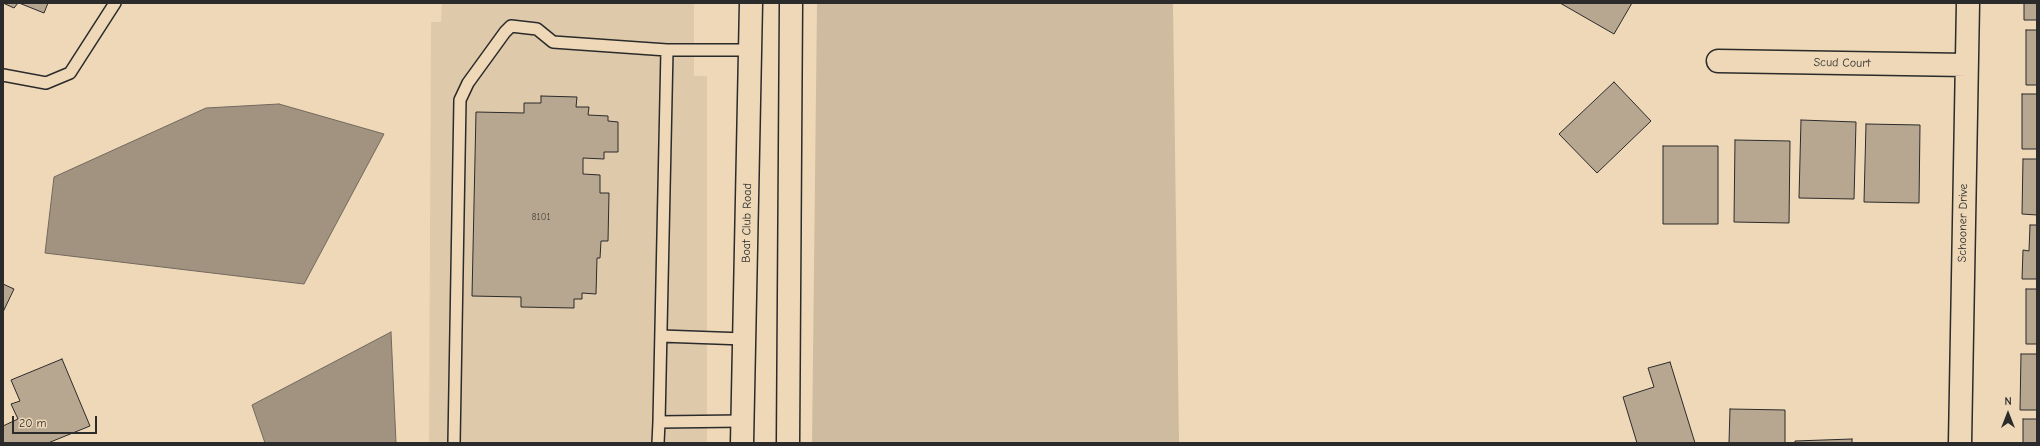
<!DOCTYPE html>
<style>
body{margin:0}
#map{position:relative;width:2040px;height:446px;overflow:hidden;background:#eed8b7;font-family:"Comic Neue",sans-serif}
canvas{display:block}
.frame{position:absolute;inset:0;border:4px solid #2b2b2b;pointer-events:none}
.north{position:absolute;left:1988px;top:394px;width:40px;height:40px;-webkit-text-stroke:3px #eed8b7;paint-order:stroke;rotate:0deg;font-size:11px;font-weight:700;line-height:16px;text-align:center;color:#2b2b2b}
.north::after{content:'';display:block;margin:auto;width:14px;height:18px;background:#2b2b2b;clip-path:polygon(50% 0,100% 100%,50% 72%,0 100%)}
.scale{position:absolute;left:12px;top:416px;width:85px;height:18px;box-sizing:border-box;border:2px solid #2b2b2b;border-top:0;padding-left:5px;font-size:12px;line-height:14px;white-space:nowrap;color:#2b2b2b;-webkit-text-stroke:3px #eed8b7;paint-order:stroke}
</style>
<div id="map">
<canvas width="2040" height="446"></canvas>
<div class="frame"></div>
<div class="north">N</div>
<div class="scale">20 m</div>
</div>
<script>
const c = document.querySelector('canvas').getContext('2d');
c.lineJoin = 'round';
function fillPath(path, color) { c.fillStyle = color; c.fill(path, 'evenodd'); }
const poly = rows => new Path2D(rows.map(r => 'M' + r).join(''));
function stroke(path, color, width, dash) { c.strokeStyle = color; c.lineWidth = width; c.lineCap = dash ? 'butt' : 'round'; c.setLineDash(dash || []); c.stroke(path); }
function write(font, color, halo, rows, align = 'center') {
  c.font = font + ' "Comic Neue",sans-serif'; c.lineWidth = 3; c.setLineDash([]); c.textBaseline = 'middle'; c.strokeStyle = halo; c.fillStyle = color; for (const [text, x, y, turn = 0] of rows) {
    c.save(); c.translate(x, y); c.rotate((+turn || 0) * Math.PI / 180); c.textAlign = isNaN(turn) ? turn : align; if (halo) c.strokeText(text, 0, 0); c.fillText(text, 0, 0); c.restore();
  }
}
fillPath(poly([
 [442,3,694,3,694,76,707,76,707,443,429,443,431,22,441,22]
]), '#dec9ab');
fillPath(poly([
 [817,3,1173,3,1179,443,812,443]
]), '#cfbca0');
const water = poly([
 [279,104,384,134,304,284,45,253,54,177,206,108,279,104],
 [391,332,396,443,265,443,252,405,391,332]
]);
fillPath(water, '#a29380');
stroke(water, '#72695e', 1);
const building = poly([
 [3,3,18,3,14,8,3,3],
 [19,3,48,3,44,13,19,3],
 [1560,3,1632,3,1614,34,1560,3],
 [2024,3,2037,3,2037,20,2024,20,2024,3],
 [2026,30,2037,30,2037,85,2026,85,2026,30],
 [1614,82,1651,121,1597,173,1559,134,1614,82],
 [2022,94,2037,94,2037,149,2022,149,2022,94],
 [541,96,577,97,576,107,589,107,588,115,608,116,608,121,618,122,618,152,604,152,604,159,583,158,583,174,600,175,600,193,609,193,608,241,601,241,600,258,597,258,596,294,582,293,582,299,574,299,574,308,521,307,521,297,472,296,476,112,524,113,524,103,541,103,541,96],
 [1801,120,1856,122,1854,199,1799,198,1801,120],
 [1866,124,1920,125,1919,203,1864,202,1866,124],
 [1735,140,1790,141,1789,223,1734,222,1735,140],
 [1663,146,1718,146,1718,224,1663,224,1663,146],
 [2023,159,2037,159,2037,215,2022,214,2023,159],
 [2030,225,2037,225,2037,279,2022,279,2023,250,2029,251,2030,225],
 [3,284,14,289,3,312,3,284],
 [2026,289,2037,289,2037,344,2026,344,2026,289],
 [2021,354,2037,354,2037,410,2020,410,2021,354],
 [62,359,90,426,48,443,3,443,3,426,18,419,11,404,20,401,11,380,62,359],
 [1670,362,1695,443,1637,443,1623,397,1654,387,1648,368,1670,362],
 [1730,409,1785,410,1785,443,1729,443,1730,409],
 [2023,419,2037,419,2037,443,2023,443,2023,419],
 [1852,439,1852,443,1795,443,1795,441,1852,439]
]);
fillPath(building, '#b8a790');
stroke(building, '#2b2b2b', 1);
const lane = poly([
 [3,75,46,83,70,73,115,3],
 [661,336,744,339],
 [659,422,667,50],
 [454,443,460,100,468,83,505,32,511,26,537,29,553,42,667,50,750,50],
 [658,443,659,422,742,421]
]);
const street = poly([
 [1718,61,1966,65],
 [1960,443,1968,3]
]);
const secondary = poly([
 [742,443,751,3],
 [788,443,791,3]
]);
stroke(lane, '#2b2b2b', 14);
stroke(street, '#2b2b2b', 25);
stroke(secondary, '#2b2b2b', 25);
stroke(lane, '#eed8b7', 11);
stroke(street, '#eed8b7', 22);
stroke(secondary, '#eed8b7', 22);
write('10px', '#4e4a44', null, [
 ["8101",541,217]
]);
write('12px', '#2b2b2b', '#eed8b7', [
 ["Scud Court",1842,63,1],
 ["Boat Club Road",747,223,-89],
 ["Schooner Drive",1963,223,-89]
]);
</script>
